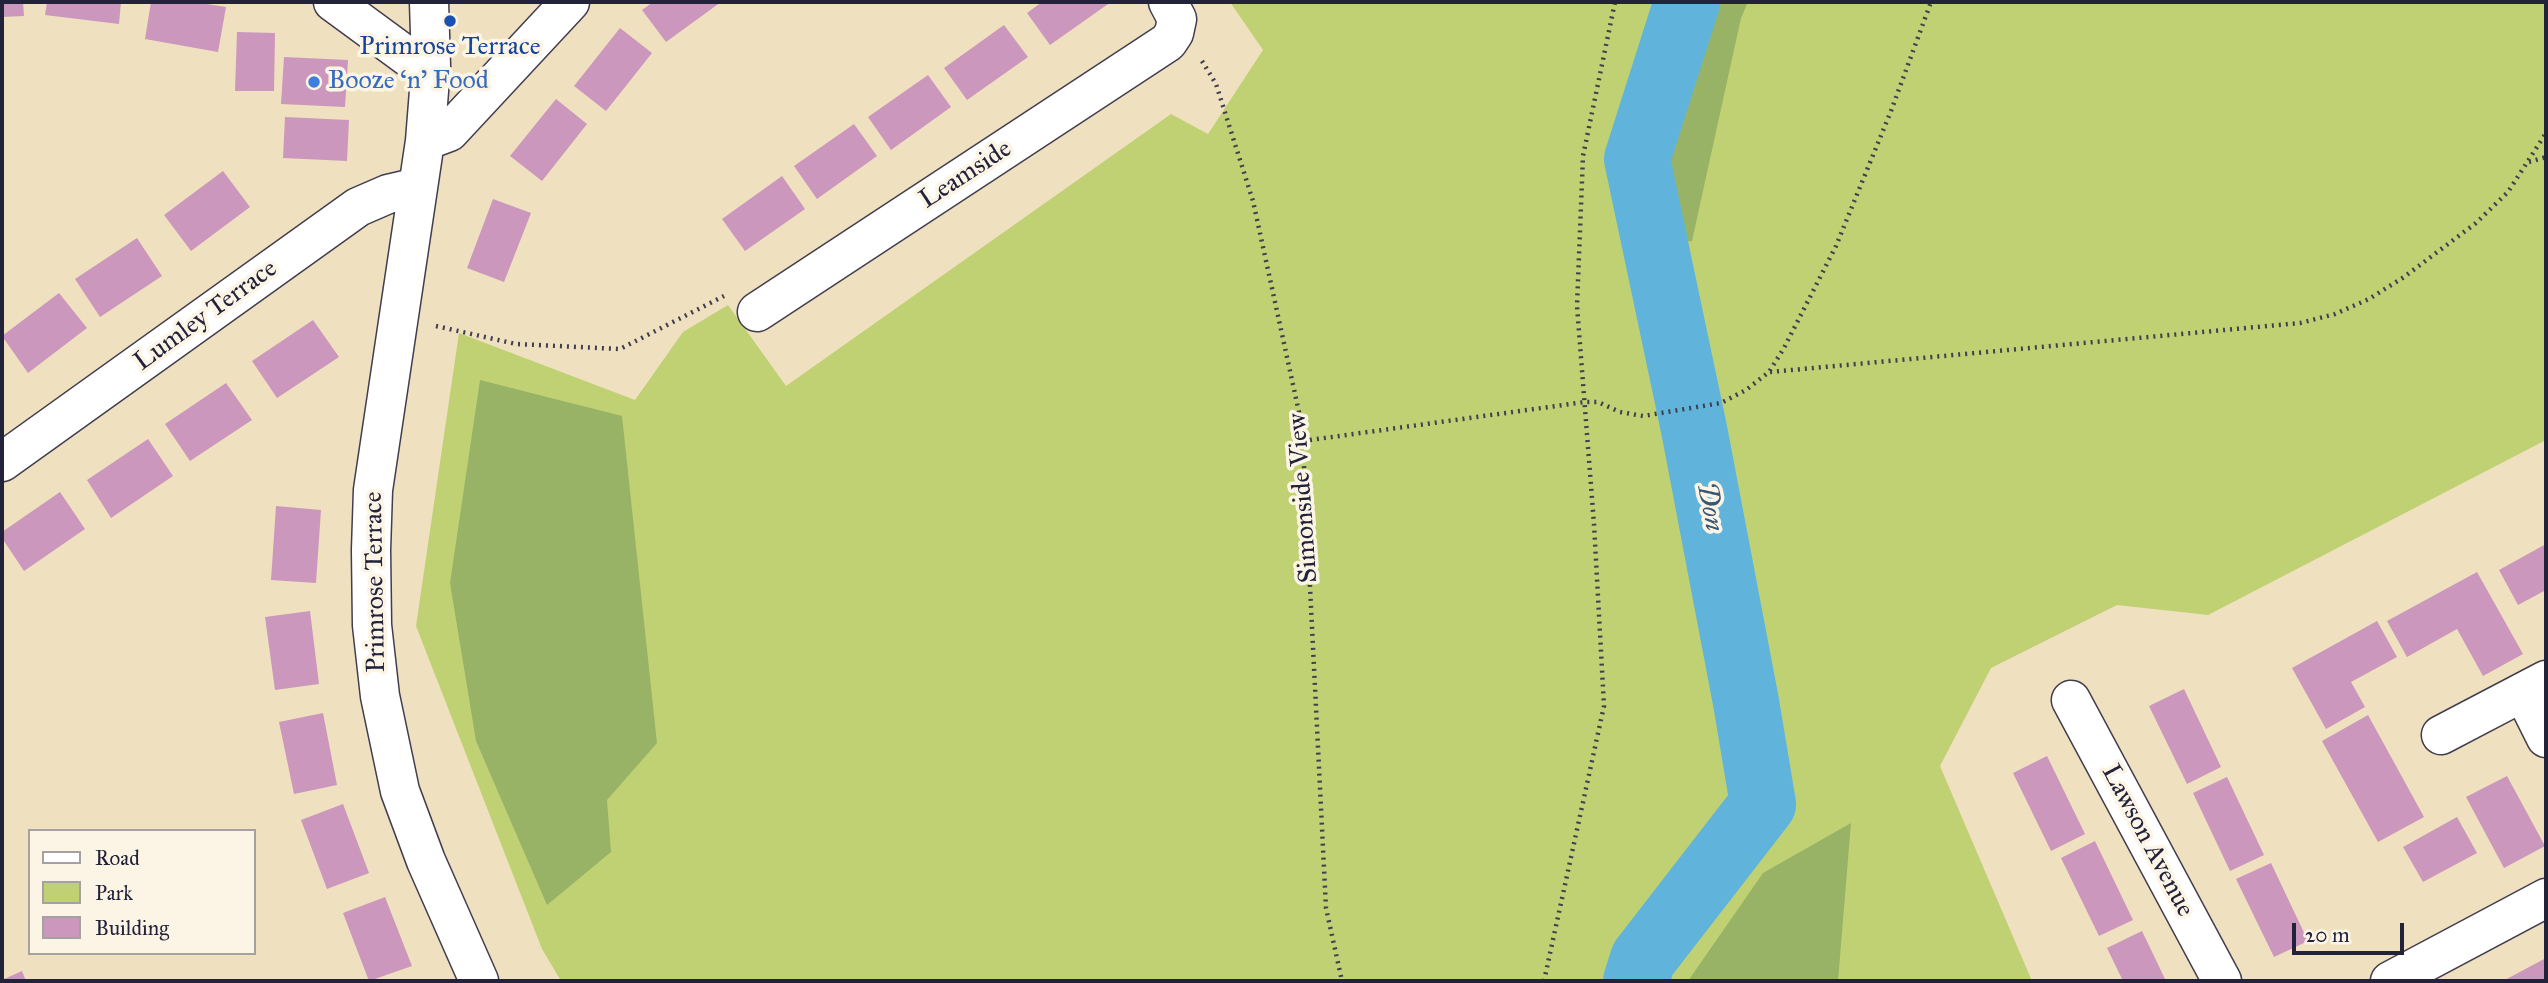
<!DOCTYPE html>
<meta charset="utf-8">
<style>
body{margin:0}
#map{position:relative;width:2548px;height:983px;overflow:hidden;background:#efe0bf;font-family:"IM FELL Great Primer",serif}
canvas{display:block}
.frame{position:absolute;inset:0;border:4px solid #22223b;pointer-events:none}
.legend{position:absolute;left:28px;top:829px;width:228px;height:126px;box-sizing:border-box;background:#fcf5e5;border:2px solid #a5a1a1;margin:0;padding:9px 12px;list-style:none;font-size:21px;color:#22223b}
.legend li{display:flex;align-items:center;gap:14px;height:35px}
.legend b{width:35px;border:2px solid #a5a1a1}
.scale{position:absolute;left:2292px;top:923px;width:112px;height:32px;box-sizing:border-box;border:4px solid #22223b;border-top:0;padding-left:9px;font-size:21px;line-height:24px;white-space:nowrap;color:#22223b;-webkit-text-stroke:5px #fcf5e5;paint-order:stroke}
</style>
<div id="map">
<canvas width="2548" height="983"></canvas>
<div class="frame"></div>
<ul class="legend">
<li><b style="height:9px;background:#fff"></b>Road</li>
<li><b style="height:19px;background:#c0d174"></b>Park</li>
<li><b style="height:19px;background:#cc97bc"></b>Building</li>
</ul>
<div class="scale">20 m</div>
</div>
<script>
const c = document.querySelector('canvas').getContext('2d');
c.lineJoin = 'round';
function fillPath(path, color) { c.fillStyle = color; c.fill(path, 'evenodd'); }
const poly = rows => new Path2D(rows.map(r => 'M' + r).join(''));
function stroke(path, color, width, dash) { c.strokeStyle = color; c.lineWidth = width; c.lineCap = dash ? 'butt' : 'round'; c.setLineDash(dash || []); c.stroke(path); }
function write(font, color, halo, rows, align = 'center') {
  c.font = font + ' "IM FELL Great Primer",serif'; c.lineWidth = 7; c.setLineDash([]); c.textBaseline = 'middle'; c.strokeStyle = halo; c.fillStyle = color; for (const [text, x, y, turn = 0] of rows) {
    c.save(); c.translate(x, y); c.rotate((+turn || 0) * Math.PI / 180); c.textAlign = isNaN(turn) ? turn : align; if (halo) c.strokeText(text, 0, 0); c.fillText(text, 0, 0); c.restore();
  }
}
fillPath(poly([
 [1230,2,2546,2,2546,440,2208,615,2117,605,1991,668,1940,766,2032,981,561,981,542,949,416,626,459,333,635,400,683,332,728,305,786,386,1171,114,1208,134,1263,50]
]), '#c0d174');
fillPath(poly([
 [1687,2,1748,2,1741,18,1692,241,1655,244,1637,159],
 [480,380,622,416,657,743,607,800,611,852,547,905,476,741,450,583],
 [1851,823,1838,981,1688,981,1763,873]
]), '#98b366');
stroke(poly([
 [1636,981,1643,959,1763,804,1746,702,1694,429,1637,159,1687,2]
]), '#60b4dc', 66);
fillPath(poly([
 [2,2,23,2,24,16,2,17],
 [47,2,121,2,119,24,45,15],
 [151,2,194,2,226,7,218,52,145,39],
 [653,2,721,2,666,42,642,10],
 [1042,2,1111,2,1050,45,1027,13],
 [1004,25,1028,57,967,100,944,68],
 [620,28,652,53,606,111,574,86],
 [237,32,275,33,274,91,235,91],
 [284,57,348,60,345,107,281,104],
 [928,75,951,107,891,150,868,117],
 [556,99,587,124,542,181,510,156],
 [285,117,349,120,347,161,283,158],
 [854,124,877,156,817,199,794,166],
 [223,171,250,207,191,251,164,215],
 [782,176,805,209,745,251,722,219],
 [493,199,531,213,504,282,467,268],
 [137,238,162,276,100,317,75,279],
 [59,293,87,328,28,373,2,336],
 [313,320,339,357,277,398,252,361],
 [226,383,252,420,190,461,165,424],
 [148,439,173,476,111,518,87,480],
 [60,492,85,529,24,571,2,538,2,532],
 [276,506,321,510,316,583,271,580],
 [2546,544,2546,590,2518,605,2499,570],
 [2477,572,2523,654,2483,676,2457,629,2407,657,2387,621],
 [310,611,319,684,275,690,265,617],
 [2377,621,2397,657,2351,682,2365,707,2326,729,2292,668],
 [2184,689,2221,767,2187,784,2149,706],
 [323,713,337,785,294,794,279,722],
 [2368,715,2424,817,2378,842,2322,741],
 [2047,756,2085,834,2051,851,2013,773],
 [2507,776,2545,846,2504,868,2466,797],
 [2227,777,2264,855,2230,871,2193,793],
 [343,804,369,873,327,889,301,820],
 [2457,817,2477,853,2423,882,2403,847],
 [2095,841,2133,920,2099,936,2061,858],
 [2271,863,2308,941,2274,957,2236,879],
 [385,897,412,966,369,981,343,913],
 [2142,931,2166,981,2123,981,2107,948],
 [2546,958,2546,981,2503,981],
 [22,971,26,981,2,981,2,980]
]), '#cc97bc');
const minor = poly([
 [333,2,408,57,431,66],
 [429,2,431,66,425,141,373,490,371,550,372,625,380,696,400,791,426,861,479,981],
 [425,141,449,132,570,2],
 [757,312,1168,42,1174,33,1177,19,1168,2],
 [2,462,358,207,388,194,418,187],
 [2523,692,2546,738],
 [2071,700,2222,981],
 [2441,735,2546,680],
 [2390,981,2546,898]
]);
stroke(minor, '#413e4f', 41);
stroke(poly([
 [1202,61,1216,84,1253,201,1302,426,1326,908,1342,981],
 [2529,162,2546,157],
 [436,326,516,344,620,349,724,296],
 [1770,372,2300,323,2335,314,2369,299,2404,277,2476,223,2508,192,2546,133],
 [1303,441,1585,402,1598,402,1620,412,1643,416,1721,403,1746,390,1769,372,1784,348,1836,246,1891,111,1931,2],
 [1544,981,1604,706,1594,524,1577,306,1583,156,1615,2]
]), '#413e4f', 4.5, [2, 5]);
stroke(minor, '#fff', 38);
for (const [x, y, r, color] of [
 [450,21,7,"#1a4fb4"],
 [314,82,7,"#3f7fe0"]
]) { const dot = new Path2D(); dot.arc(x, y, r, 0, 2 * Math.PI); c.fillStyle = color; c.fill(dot); stroke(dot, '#fcf5e5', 2.5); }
write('26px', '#164399', '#fcf5e5', [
 ["Primrose Terrace",450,48]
]);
write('26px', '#366cbe', '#fcf5e5', [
 ["Booze ‘n’ Food",328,82]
], 'left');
write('26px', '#22223b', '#fcf5e5', [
 ["Leamside",966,175,-33],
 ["Lumley Terrace",206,316,-36],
 ["Simonside View",1304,498,-94],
 ["Primrose Terrace",376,582,-91],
 ["Lawson Avenue",2147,841,62]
]);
write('italic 28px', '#385573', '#fcf5e5', [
 ["Don",1709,507,80]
]);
</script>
